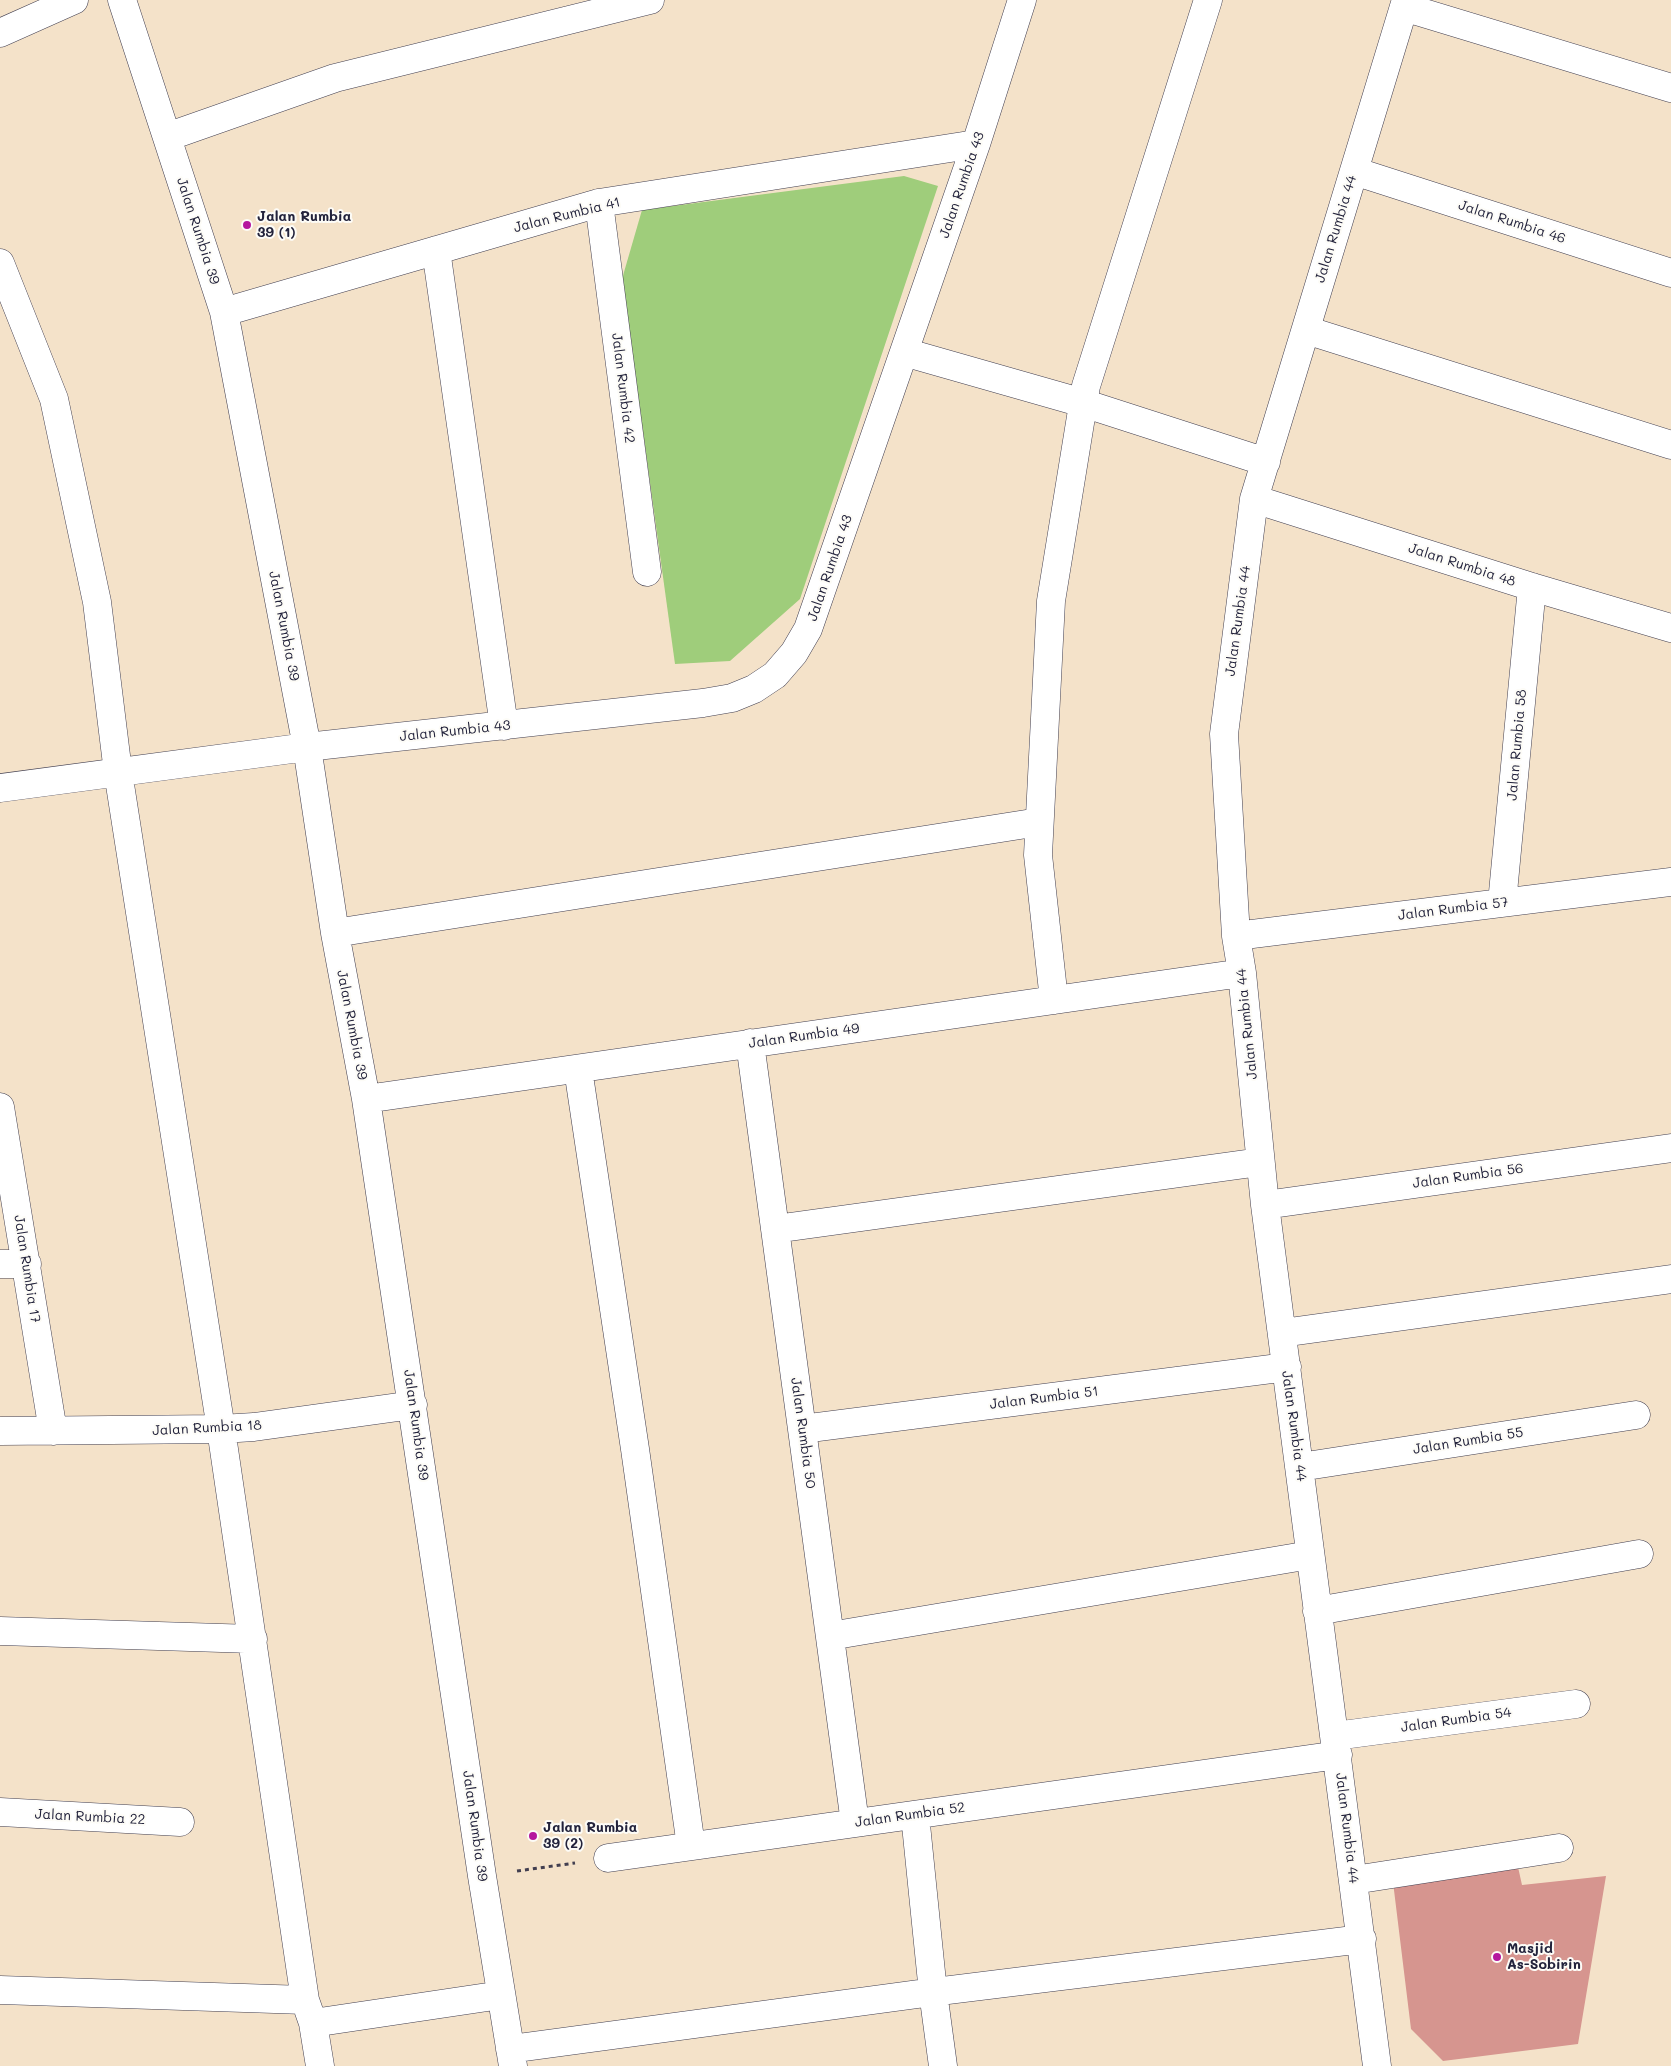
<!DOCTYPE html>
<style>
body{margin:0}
canvas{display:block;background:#f4e2c9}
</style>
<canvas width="1671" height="2066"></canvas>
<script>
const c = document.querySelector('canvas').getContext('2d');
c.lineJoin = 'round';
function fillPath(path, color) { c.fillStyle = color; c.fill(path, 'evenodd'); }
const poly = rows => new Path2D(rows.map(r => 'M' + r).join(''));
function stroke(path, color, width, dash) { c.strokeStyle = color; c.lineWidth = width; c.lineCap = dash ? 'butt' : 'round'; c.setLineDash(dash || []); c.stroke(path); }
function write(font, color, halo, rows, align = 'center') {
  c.font = font + ' Mali,sans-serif'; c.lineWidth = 4; c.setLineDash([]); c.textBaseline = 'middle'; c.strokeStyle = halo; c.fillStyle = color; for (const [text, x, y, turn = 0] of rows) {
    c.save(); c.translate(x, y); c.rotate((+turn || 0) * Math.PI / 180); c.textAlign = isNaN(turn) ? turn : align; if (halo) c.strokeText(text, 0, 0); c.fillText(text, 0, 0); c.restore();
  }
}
fillPath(poly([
 [904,176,938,186,800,599,730,661,675,664,622,279,642,210]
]), '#9fcd7b');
fillPath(poly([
 [1518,1867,1522,1885,1606,1876,1578,2044,1443,2061,1411,2029,1393,1882]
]), '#d6958f');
const minor = poly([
 [122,0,224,312,307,747,335,933,366,1099,482,1876,513,2066],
 [1404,7,1671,88],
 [0,33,74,0],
 [167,137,335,78,650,0],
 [1354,171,1671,273],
 [599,203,647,572],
 [436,250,504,726],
 [0,263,54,399,97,602,118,772,221,1429,305,2000,313,2023,320,2066],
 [224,312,599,203,976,144],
 [1306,330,1671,445],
 [904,352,1083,403,1266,462],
 [1254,499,1532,587,1671,628],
 [0,788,307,747,703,703,732,698,754,689,775,675,794,653,808,629,976,144,1022,0],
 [1502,903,1532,587],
 [335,933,1039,822],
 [1236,936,1671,882],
 [1054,1000,1038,855,1051,601,1086,386,1208,0],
 [750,1043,855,1823],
 [578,1069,635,1449,691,1846],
 [366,1099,1242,973],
 [0,1107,53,1431],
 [1265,1205,1671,1148],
 [775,1229,1260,1162],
 [0,1264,27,1264],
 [1282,1333,1671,1279],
 [802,1429,1287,1367],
 [0,1431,221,1429,254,1427,413,1405],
 [1300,1467,1636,1415],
 [1317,1611,1639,1554],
 [0,1631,253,1639],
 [830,1636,1310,1555],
 [1335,1736,1576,1704],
 [0,1812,180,1822],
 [915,1815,933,1992,943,2066],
 [608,1858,1338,1755],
 [1354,1880,1559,1848],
 [0,1990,305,2000],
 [313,2023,501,1995],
 [510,2049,933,1992,1362,1939],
 [1377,2066,1265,1205,1242,973,1236,936,1224,734,1254,499,1406,0]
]);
stroke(minor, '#423f50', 29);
stroke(poly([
 [517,1871,575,1863]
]), '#423f50', 3, [4, 4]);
stroke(minor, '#fff', 28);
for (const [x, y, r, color] of [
 [247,225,5,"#b5179e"],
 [533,1836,5,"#b5179e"],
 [1497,1957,5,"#b5179e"]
]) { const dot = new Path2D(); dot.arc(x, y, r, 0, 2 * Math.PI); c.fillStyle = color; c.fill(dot); stroke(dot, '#fdfcf7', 2); }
write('14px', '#22223b', '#fdfcf7', [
 ["Jalan Rumbia 43",962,185,-71],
 ["Jalan Rumbia 41",567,215,-14],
 ["Jalan Rumbia 46",1512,222,18],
 ["Jalan Rumbia 44",1336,229,-73],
 ["Jalan Rumbia 39",198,231,72],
 ["Jalan Rumbia 42",623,388,83],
 ["Jalan Rumbia 48",1462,565,18],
 ["Jalan Rumbia 43",830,568,-71],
 ["Jalan Rumbia 44",1238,621,-82],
 ["Jalan Rumbia 39",284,626,79],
 ["Jalan Rumbia 43",455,731,-6],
 ["Jalan Rumbia 58",1517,745,-85],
 ["Jalan Rumbia 57",1453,909,-7],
 ["Jalan Rumbia 44",1247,1024,-96],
 ["Jalan Rumbia 39",352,1025,79],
 ["Jalan Rumbia 49",804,1036,-8],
 ["Jalan Rumbia 56",1468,1176,-8],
 ["Jalan Rumbia 17",27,1269,81],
 ["Jalan Rumbia 51",1044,1398,-7],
 ["Jalan Rumbia 39",416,1425,82],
 ["Jalan Rumbia 44",1294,1426,82],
 ["Jalan Rumbia 18",207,1428,-3],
 ["Jalan Rumbia 50",803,1433,82],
 ["Jalan Rumbia 55",1468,1441,-9],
 ["Jalan Rumbia 54",1456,1720,-8],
 ["Jalan Rumbia 52",910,1815,-8],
 ["Jalan Rumbia 22",90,1817,3],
 ["Jalan Rumbia 39",475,1826,82],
 ["Jalan Rumbia 44",1347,1828,83]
]);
write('bold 14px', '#22223b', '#fdfcf7', [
 ["Jalan Rumbia",257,217],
 ["39 (1)",257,233],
 ["Jalan Rumbia",543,1828],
 ["39 (2)",543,1844],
 ["Masjid",1507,1949],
 ["As-Sobirin",1507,1965]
], 'left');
</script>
